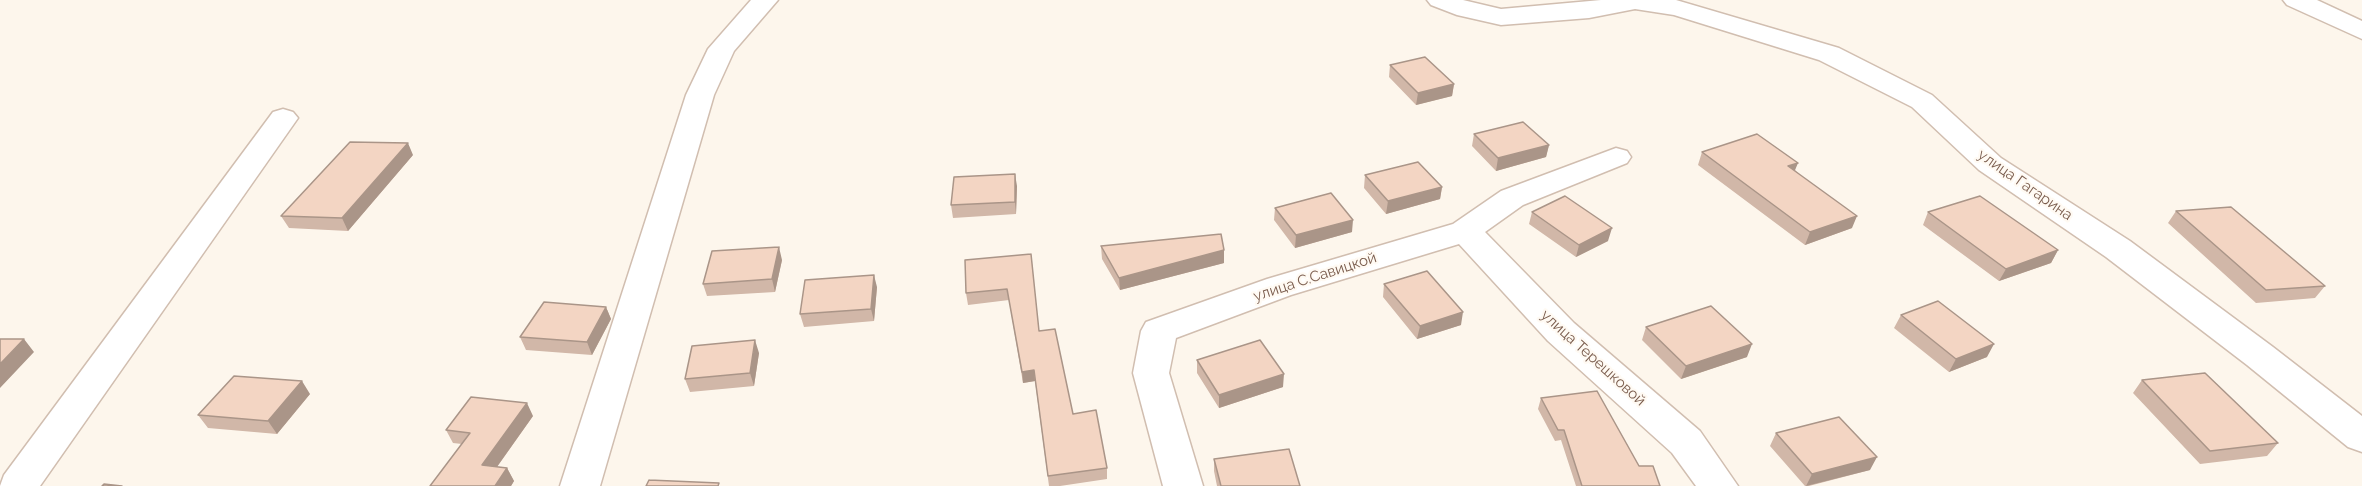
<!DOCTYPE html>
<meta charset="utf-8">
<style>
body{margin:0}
canvas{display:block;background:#fdf6ec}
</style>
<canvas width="2362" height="486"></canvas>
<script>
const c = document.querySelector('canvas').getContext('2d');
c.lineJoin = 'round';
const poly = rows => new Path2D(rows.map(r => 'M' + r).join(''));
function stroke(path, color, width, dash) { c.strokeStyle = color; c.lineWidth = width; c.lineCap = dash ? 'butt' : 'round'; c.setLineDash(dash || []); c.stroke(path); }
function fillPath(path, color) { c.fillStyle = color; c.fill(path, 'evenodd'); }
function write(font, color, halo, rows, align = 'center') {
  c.font = font + ' Raleway,sans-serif'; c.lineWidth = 4.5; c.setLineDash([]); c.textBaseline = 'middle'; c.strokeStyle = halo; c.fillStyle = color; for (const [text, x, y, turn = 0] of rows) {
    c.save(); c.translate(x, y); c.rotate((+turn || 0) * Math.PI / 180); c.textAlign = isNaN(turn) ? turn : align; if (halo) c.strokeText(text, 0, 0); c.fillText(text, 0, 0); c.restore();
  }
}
const minor = poly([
 [751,0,778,0,734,51,714,95,600,486,560,486,686,95,708,49,751,0],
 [1427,0,1463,0,1501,9,1601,0,1676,0,1839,48,1932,95,2001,158,2130,241,2273,347,2362,416,2362,452,2348,447,2247,365,2106,257,1979,170,1912,107,1819,60,1674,15,1635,9,1589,18,1501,25,1457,15,1431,5,1427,0],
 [2283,0,2317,0,2362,21,2362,39,2287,5,2283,0],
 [283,109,293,112,298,118,40,486,0,486,4,475,273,112,283,109],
 [1616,148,1627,151,1631,157,1627,163,1523,205,1485,232,1574,323,1700,431,1738,486,1696,486,1672,453,1548,341,1459,244,1291,295,1176,338,1169,373,1203,486,1163,486,1133,373,1141,331,1146,322,1267,279,1453,224,1501,191,1616,148]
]);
stroke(minor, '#d1beb0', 3);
fillPath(minor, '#fff');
fillPath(poly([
 [1390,65,1454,84,1452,96,1416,105,1389,77],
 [1474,134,1549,145,1546,157,1496,171,1472,146],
 [1702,152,1795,170,1852,228,1805,245,1698,165],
 [413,155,348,231,289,228,281,216],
 [1365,175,1442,187,1440,199,1386,214,1364,188],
 [1017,186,1016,214,953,218,951,205],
 [1275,208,1352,232,1295,248,1274,220],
 [2176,211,2325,286,2315,298,2256,303,2168,223],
 [1532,212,1608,241,1576,257,1529,224],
 [1928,212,2058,250,2051,263,1999,281,1923,225],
 [1101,246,1224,250,1224,263,1120,290,1102,259],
 [1031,254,1039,331,1073,414,1107,468,1107,479,1060,486,1049,486,1035,381,1023,383,1009,300,968,305,966,293],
 [782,260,775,292,707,296,703,284],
 [1384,284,1461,325,1417,339,1383,297],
 [877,287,874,321,804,327,800,314],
 [606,307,611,319,592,355,526,350,520,337],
 [1901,315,1987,357,1949,372,1894,328],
 [1646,327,1747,357,1681,379,1642,340],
 [759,353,754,386,690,392,685,379],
 [1197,360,1283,387,1219,408,1197,373],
 [2142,380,2278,443,2267,456,2200,464,2133,393],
 [310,394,277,434,208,428,198,415],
 [1541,398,1639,466,1660,486,1576,486,1561,440,1555,441,1538,409],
 [533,416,497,467,507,468,514,481,511,486,430,486,462,444,453,443,446,430],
 [1776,433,1870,470,1809,486,1805,486,1770,446],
 [1214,459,1300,486,1217,486,1214,471]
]), '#d1b7a8');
fillPath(poly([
 [1454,84,1452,96,1416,105,1418,93],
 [408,143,413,155,348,231,342,218],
 [1549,145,1546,157,1496,171,1498,158],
 [1798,163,1793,175,1788,166],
 [1015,174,1017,186,1016,214,1015,202],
 [1442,187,1440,199,1386,214,1388,201],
 [1857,216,1852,228,1805,245,1810,232],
 [1353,220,1352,232,1295,248,1296,235],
 [1612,228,1608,241,1576,257,1579,245],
 [779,247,782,260,775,292,772,279],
 [1224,250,1224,263,1120,290,1119,278],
 [2058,250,2051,263,1999,281,2006,269],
 [874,275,877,287,874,321,871,309],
 [606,307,611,319,592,355,587,342],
 [1463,312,1461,325,1417,339,1420,326],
 [24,339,34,352,0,388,0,364],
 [755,340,759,353,754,386,750,373],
 [1752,344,1747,357,1681,379,1686,366],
 [1994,344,1987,357,1949,372,1956,359],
 [1034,370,1035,381,1023,383,1022,372],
 [1284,374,1283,387,1219,408,1219,395],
 [302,381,310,394,277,434,268,421],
 [527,403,533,416,489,478,482,465],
 [1877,457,1870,470,1806,486,1812,474],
 [507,468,514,481,511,486,495,486]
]), '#aa9588');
const building = poly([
 [1425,57,1454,84,1418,93,1390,65,1425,57],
 [1523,122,1549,145,1498,158,1474,134,1523,122],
 [1757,134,1798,163,1788,166,1857,216,1810,232,1702,152,1757,134],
 [350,142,408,143,342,218,281,216,350,142],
 [1418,162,1442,187,1388,201,1365,175,1418,162],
 [1015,174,1015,202,951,205,954,177,1015,174],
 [1331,193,1353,220,1296,235,1275,208,1331,193],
 [1565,196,1612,228,1579,245,1532,212,1565,196],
 [1980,196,2058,250,2006,269,1928,212,1980,196],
 [2231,207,2325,286,2266,290,2176,211,2231,207],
 [1221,234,1224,250,1119,278,1101,246,1221,234],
 [779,247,772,279,703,284,712,251,779,247],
 [1031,254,1039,331,1055,329,1073,414,1096,410,1107,468,1048,476,1034,370,1022,372,1007,289,966,293,965,260,1031,254],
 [1427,271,1463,312,1420,326,1384,284,1427,271],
 [874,275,871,309,800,314,805,280,874,275],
 [1938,301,1994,344,1956,359,1901,315,1938,301],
 [544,302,606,307,587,342,520,337,544,302],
 [1711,306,1752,344,1686,366,1646,327,1711,306],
 [0,339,24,339,0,364,0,339],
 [755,340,750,373,685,379,692,346,755,340],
 [1260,340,1284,374,1219,395,1197,360,1260,340],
 [2205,373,2278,443,2210,451,2142,380,2205,373],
 [234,376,302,381,268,421,198,415,234,376],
 [1597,391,1639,466,1653,466,1660,486,1582,486,1564,430,1558,430,1541,398,1597,391],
 [471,397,527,403,482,465,507,468,495,486,430,486,470,433,446,430,471,397],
 [1839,417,1877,457,1812,474,1776,433,1839,417],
 [1289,449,1300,486,1221,486,1214,459,1289,449],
 [649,480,719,483,718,486,646,486,649,480],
 [104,484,122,486,102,486,104,484]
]);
fillPath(building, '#f3d5c3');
stroke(building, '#aa9588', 1.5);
write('15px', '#7a5c4d', '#fffaf3', [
 ["улица Гагарина",2025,185,35],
 ["улица С.Савицкой",1315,277,-18],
 ["улица Терешковой",1593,358,42]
]);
</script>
